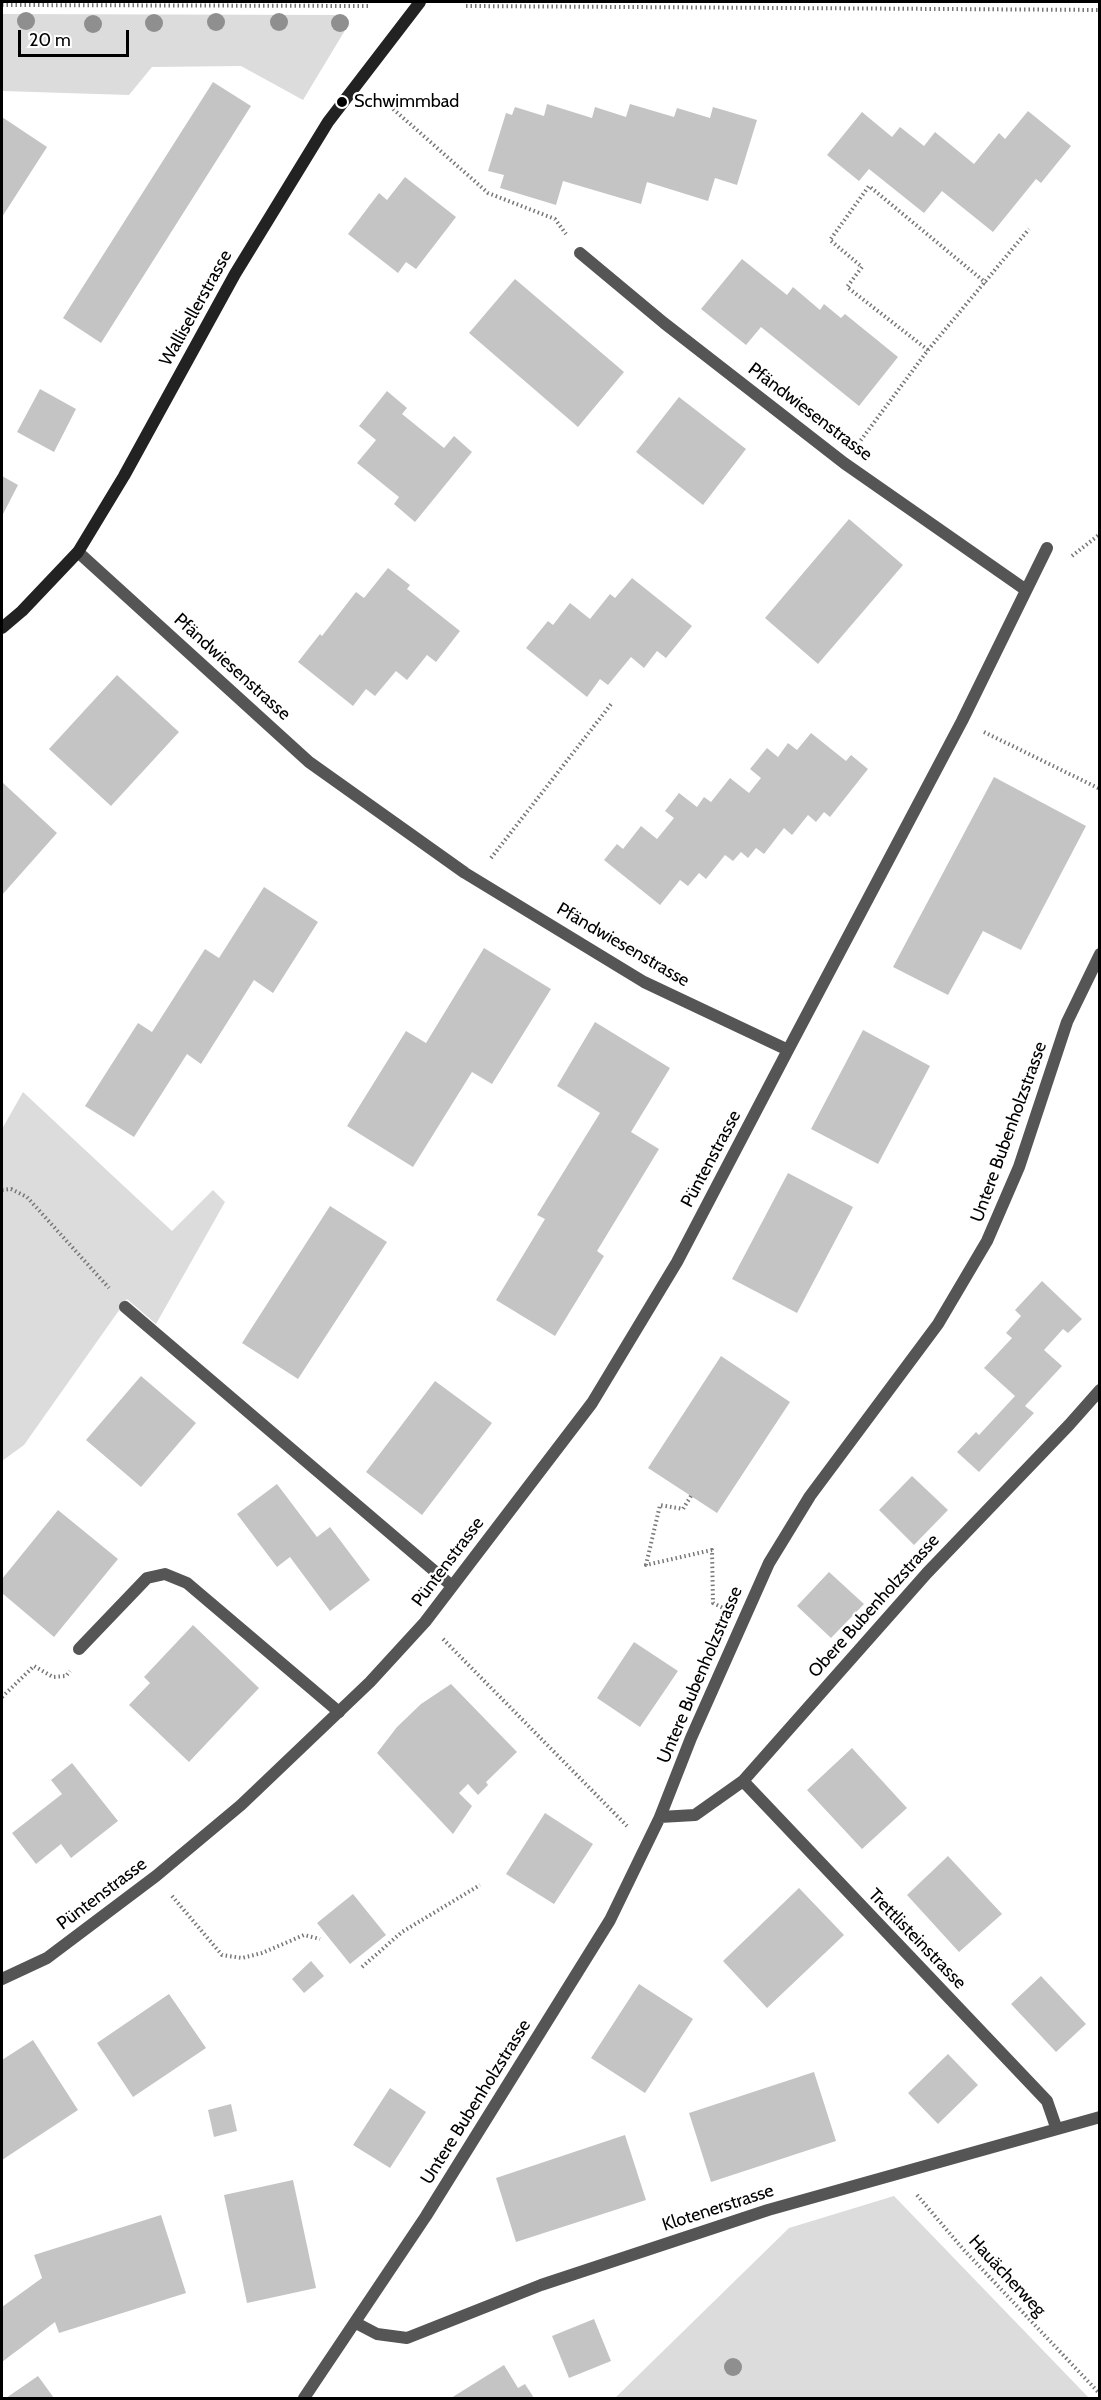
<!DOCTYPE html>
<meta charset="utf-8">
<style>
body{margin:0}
#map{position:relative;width:1101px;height:2400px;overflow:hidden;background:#fff;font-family:Cabin,sans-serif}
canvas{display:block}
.frame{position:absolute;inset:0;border:3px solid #000;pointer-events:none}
.scale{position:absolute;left:18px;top:30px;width:111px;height:27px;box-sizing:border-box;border:3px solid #000;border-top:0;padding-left:8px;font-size:18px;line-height:21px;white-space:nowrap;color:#000;-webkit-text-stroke:4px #fff;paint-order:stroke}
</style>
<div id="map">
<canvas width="1101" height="2400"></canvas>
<div class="frame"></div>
<div class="scale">20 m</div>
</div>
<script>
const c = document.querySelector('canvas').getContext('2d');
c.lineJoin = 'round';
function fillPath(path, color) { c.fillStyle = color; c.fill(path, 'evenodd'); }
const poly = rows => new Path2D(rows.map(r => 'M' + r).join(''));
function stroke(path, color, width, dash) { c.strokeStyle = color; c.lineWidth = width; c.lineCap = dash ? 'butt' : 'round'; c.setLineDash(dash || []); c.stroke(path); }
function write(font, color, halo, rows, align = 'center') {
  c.font = font + ' Cabin,sans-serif'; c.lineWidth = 4.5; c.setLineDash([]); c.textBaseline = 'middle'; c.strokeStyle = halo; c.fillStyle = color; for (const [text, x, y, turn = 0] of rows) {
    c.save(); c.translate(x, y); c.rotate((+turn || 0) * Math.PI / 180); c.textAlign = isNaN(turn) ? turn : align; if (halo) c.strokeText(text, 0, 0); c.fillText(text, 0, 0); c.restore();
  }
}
fillPath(poly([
 [2,14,334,15,344,19,347,27,303,100,241,66,152,67,129,95,2,91],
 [23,1092,172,1231,213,1190,225,1202,156,1324,127,1299,24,1445,2,1461,2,1129],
 [894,2196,1089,2398,615,2398,789,2228]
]), '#dcdcdc');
fillPath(poly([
 [213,82,251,106,101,343,63,318],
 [547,104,592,118,595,107,626,117,630,104,674,117,677,108,710,118,713,107,757,120,737,185,715,178,708,201,647,182,641,204,563,181,556,205,500,188,504,175,488,171,506,113,512,115,515,107,544,116],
 [1028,111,1071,146,1041,183,1036,179,993,232,942,191,924,213,869,169,859,181,827,155,862,112,892,137,900,127,924,146,935,132,974,164,999,133,1005,139],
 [2,117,47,147,2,217],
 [405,177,456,217,416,269,406,262,398,273,348,234,379,193,387,200],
 [742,259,787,295,793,287,820,310,824,304,841,318,845,314,898,357,859,406,761,327,746,345,701,309],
 [515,279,624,372,578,427,469,333],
 [40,389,76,409,54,452,17,432],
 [387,391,407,408,402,414,444,448,454,436,472,452,415,522,394,504,399,497,357,463,376,440,359,426],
 [679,397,746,449,703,505,636,452],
 [2,476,18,485,2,516],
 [849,519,903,565,818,664,765,618],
 [388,568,410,585,407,589,460,631,436,662,427,655,407,680,396,671,375,696,366,689,353,706,298,662,320,634,322,636,356,592,364,598],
 [632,578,692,626,666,658,657,651,644,668,631,657,608,685,600,679,587,697,526,648,548,621,553,625,570,603,590,619,610,594,615,598],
 [117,675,179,732,111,806,49,749],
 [811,733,846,761,851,755,868,769,830,817,824,812,816,822,808,815,792,835,784,828,764,854,756,848,748,858,741,852,733,861,725,855,706,879,699,873,688,886,680,880,660,905,604,860,617,844,623,849,641,826,657,839,674,818,665,811,679,793,697,807,704,797,711,802,730,778,749,793,761,778,750,769,767,748,778,757,788,743,797,750],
 [994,777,1086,826,1021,950,983,931,948,995,893,967],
 [2,782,57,833,2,895],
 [264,887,318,922,273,993,254,980,201,1064,187,1054,134,1137,85,1106,138,1023,152,1032,205,949,219,958],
 [484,948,551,989,492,1084,472,1072,413,1167,347,1126,406,1031,426,1043],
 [595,1022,670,1068,631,1132,659,1149,597,1251,604,1256,555,1336,496,1300,545,1219,537,1215,600,1113,557,1086],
 [863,1030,930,1066,878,1164,811,1129],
 [788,1173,853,1207,797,1313,732,1279],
 [330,1206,387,1242,298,1379,242,1343],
 [1042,1281,1082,1319,1068,1333,1063,1329,1044,1350,1062,1366,1025,1406,1034,1413,979,1472,957,1452,976,1432,979,1435,1015,1396,984,1368,1012,1338,1006,1333,1021,1316,1015,1310],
 [721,1356,790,1402,717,1513,648,1468],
 [141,1376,196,1423,141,1487,86,1440],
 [435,1381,492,1423,422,1515,366,1472],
 [912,1476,948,1510,914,1545,879,1510],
 [277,1484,317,1537,330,1527,370,1580,330,1611,290,1557,277,1567,237,1514],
 [58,1510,118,1559,54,1637,2,1593,2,1579],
 [829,1572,864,1604,831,1638,797,1606],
 [193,1625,259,1688,189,1762,129,1705,150,1683,144,1677],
 [634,1642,678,1671,640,1727,597,1698],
 [451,1684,517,1752,486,1782,488,1785,478,1795,468,1784,459,1793,472,1806,453,1834,377,1753,397,1727,421,1704],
 [852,1748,907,1808,862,1849,807,1790],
 [72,1763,118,1821,71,1858,61,1844,36,1864,12,1833,62,1794,51,1780],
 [545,1813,593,1844,554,1904,506,1874],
 [948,1856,1002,1914,959,1952,907,1895],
 [799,1888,844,1935,767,2008,723,1961],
 [353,1894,386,1935,350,1964,317,1923],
 [311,1961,324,1976,304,1993,292,1979],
 [1041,1976,1086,2024,1056,2052,1011,2004],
 [639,1984,693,2019,645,2093,591,2058],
 [169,1994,206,2048,133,2097,97,2043],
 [33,2040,78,2110,2,2160,2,2060],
 [948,2054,978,2085,938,2124,908,2093],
 [814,2072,836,2141,711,2182,689,2113],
 [390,2088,426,2112,390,2168,353,2145],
 [231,2104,237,2131,214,2137,208,2110],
 [625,2135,646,2200,516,2242,496,2178],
 [293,2180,316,2288,247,2303,224,2195],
 [161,2215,186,2293,59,2333,55,2322,2,2362,2,2307,42,2278,34,2255],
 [594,2319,611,2361,569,2378,552,2336],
 [504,2365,518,2388,525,2384,534,2398,451,2398],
 [38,2376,54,2398,6,2398]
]), '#c4c4c4');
stroke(poly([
 [2,5,369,6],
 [466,6,1100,10],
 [383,100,488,193,555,219,566,234],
 [928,350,847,287,862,267,830,240,869,186,986,283],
 [858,444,928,350,1029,229],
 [1072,556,1100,534],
 [984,732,1100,789],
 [491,858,612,703],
 [2,1190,11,1189,27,1197,109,1288],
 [691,1496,683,1509,660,1505,646,1565,712,1550,713,1603,723,1608],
 [443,1639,627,1826],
 [2,1697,34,1666,53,1677,66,1676,70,1671],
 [172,1896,222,1955,242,1958,262,1953,304,1935,320,1939],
 [362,1967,402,1932,480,1885],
 [917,2195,963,2249,1100,2394]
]), '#777', 4, [1.5, 3]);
stroke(poly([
 [79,1649,147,1578,165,1574,187,1583,339,1712]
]), '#555', 12);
stroke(poly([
 [580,253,664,323,844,463,1026,590],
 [78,552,309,762,465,873,644,982,788,1050,962,721,1047,548],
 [125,1307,452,1586],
 [743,1781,1047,2101,1056,2127],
 [660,1817,695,1815,743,1781,927,1573,1069,1425,1100,1390],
 [2,1979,47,1958,156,1876,241,1805,370,1682,425,1622,592,1403,677,1262,788,1050],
 [356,2323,377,2334,407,2338,541,2285,768,2210,1100,2117],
 [304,2398,426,2216,610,1920,660,1817,691,1738,769,1563,810,1496,938,1324,987,1241,1019,1167,1067,1022,1100,954]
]), '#555', 12);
stroke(poly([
 [2,628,22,611,78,552,124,476,235,274,328,122,420,2]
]), '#222', 12);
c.fillStyle = '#8f8f8f';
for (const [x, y] of [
 [26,21],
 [216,22],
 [279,22],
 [154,23],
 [340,23],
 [93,24],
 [733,2367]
]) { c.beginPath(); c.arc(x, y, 9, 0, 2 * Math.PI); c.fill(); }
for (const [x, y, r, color] of [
 [342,102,6,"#000"]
]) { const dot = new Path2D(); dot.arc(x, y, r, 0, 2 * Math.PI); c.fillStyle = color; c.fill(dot); stroke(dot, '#fff', 2); }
write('18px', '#000', '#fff', [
 ["Schwimmbad",354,102]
], 'left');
write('18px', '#000', '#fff', [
 ["Wallisellerstrasse",196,308,-61],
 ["Pfändwiesenstrasse",810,412,37],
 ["Pfändwiesenstrasse",232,667,42],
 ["Pfändwiesenstrasse",623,945,30],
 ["Untere Bubenholzstrasse",1009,1132,-70],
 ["Püntenstrasse",711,1159,-62],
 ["Püntenstrasse",448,1562,-53],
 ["Obere Bubenholzstrasse",874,1606,-48],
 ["Untere Bubenholzstrasse",700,1675,-67],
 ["Püntenstrasse",102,1894,-37],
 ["Trettlisteinstrasse",917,1939,46],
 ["Untere Bubenholzstrasse",476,2102,-58],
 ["Klotenerstrasse",718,2208,-18],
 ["Hauächerweg",1007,2276,47]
]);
</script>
